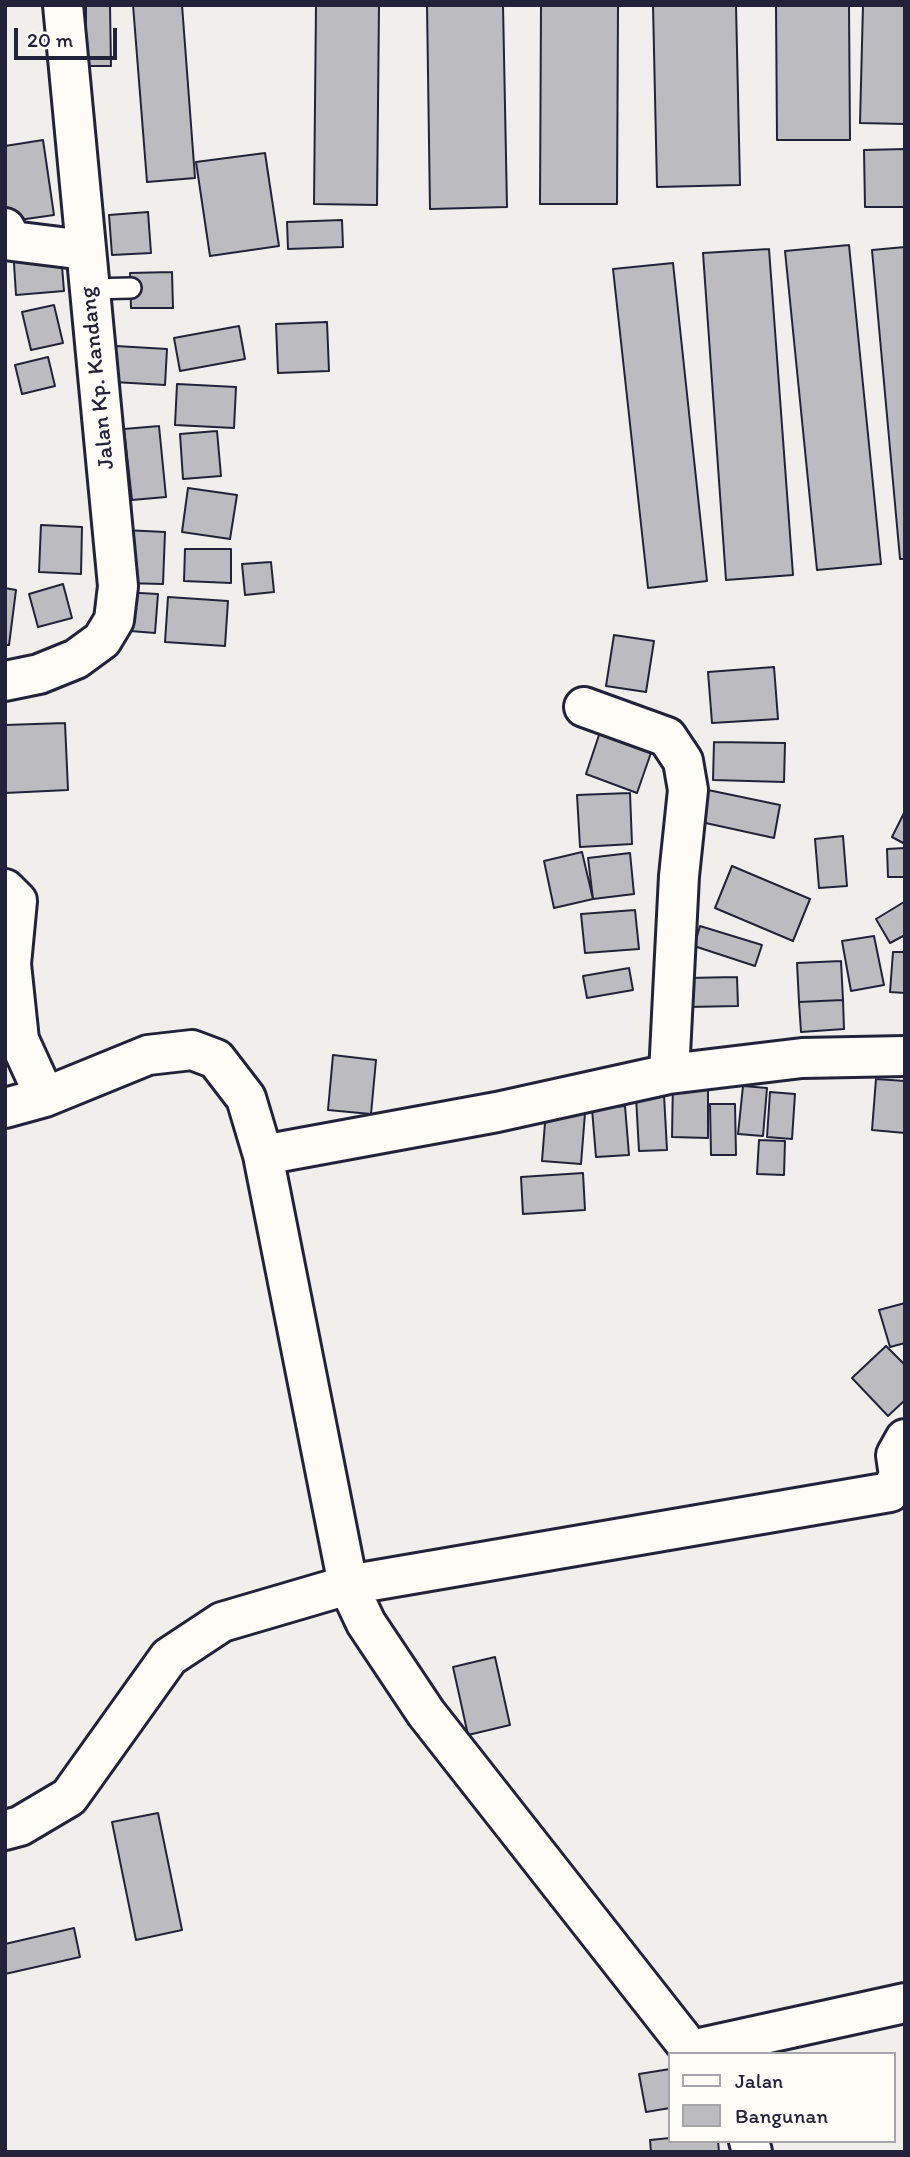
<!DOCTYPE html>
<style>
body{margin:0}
#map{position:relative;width:910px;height:2157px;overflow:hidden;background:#f0efec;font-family:Itim,sans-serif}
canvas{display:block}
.frame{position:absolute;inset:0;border:7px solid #22223b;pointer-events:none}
.legend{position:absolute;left:668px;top:2052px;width:228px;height:91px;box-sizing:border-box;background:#fdfcf7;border:2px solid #a5a5ac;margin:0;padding:9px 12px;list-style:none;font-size:21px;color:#22223b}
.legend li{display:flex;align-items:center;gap:14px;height:35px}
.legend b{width:35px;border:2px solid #a5a5ac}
.scale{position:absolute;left:14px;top:28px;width:103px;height:32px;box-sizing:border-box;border:4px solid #22223b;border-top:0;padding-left:9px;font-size:21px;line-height:24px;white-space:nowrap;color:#22223b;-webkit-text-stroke:5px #fdfcf7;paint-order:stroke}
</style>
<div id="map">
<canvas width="910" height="2157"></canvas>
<div class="frame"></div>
<ul class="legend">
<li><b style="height:9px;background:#fdfcf7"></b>Jalan</li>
<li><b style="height:19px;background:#bcbcc0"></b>Bangunan</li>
</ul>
<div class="scale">20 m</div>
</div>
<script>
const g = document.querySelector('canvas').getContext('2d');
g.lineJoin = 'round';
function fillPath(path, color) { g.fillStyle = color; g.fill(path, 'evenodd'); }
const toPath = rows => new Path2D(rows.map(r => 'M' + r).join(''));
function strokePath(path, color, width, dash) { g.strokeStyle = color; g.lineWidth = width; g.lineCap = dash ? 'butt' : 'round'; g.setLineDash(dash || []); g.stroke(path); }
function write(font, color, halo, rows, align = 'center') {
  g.font = font + ' Itim,sans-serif'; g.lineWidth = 7; g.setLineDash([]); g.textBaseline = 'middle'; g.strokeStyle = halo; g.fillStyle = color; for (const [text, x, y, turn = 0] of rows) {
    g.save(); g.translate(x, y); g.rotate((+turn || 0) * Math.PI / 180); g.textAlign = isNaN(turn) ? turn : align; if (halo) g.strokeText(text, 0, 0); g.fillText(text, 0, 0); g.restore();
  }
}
const building = toPath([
 [86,5,110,5,111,66,86,66,86,5],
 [133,5,182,5,195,178,147,182,133,5],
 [316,5,379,5,377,205,314,204,316,5],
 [427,5,503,5,507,207,430,209,427,5],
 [541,5,618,5,617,204,540,204,541,5],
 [653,5,736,5,740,185,657,187,653,5],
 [776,5,849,5,850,140,777,140,776,5],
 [863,5,905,5,905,124,860,123,863,5],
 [43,140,54,215,5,222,5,146,43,140],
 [905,149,905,207,865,207,864,150,905,149],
 [265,153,279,246,210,256,196,162,265,153],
 [148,212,151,253,112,255,109,215,148,212],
 [342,220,343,247,288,249,287,222,342,220],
 [59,229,64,291,16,295,12,232,59,229],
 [849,245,881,564,817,570,785,251,849,245],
 [905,247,905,559,900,559,872,250,905,247],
 [769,249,793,575,726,580,703,253,769,249],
 [673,263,707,581,648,588,613,269,673,263],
 [172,272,173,308,131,308,130,273,172,272],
 [54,305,63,343,31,350,22,312,54,305],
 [327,322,329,371,278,373,276,324,327,322],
 [239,326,245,359,180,371,174,338,239,326],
 [116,346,167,349,165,385,114,382,116,346],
 [48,357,55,386,22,394,15,365,48,357],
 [177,384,236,387,234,428,175,425,177,384],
 [159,426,166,497,132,500,124,429,159,426],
 [217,431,221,476,183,479,180,434,217,431],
 [188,488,237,495,230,539,182,532,188,488],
 [41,525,82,527,81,574,39,572,41,525],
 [124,530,165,532,163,584,123,583,124,530],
 [185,549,231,549,231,583,184,581,185,549],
 [271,562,274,592,245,595,242,564,271,562],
 [63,584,72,618,38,627,29,594,63,584],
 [5,588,16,590,9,645,5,645,5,588],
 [121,592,158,594,155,633,118,630,121,592],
 [168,597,228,601,225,646,165,642,168,597],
 [614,635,654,641,646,692,606,686,614,635],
 [774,667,778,719,712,723,708,672,774,667],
 [65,723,68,790,5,793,5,725,65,723],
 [601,729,653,747,637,793,586,774,601,729],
 [714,742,785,743,784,782,713,780,714,742],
 [708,790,780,805,774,838,701,822,708,790],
 [630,793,632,844,580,847,577,795,630,793],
 [905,811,905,844,892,837,905,811],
 [843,836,847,886,819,888,815,839,843,836],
 [905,848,905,877,888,877,887,849,905,848],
 [582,852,593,899,554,908,544,861,582,852],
 [630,853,634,894,593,899,588,858,630,853],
 [732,866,810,899,793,941,715,908,732,866],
 [904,902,905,935,890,943,876,919,904,902],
 [635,910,639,949,585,953,581,914,635,910],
 [700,926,762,945,755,966,694,946,700,926],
 [874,936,884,985,851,991,842,941,874,936],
 [893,952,905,952,905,993,890,992,893,952],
 [841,961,843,1000,799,1002,797,963,841,961],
 [629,968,633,990,587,998,583,976,629,968],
 [737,977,738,1006,687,1007,686,978,737,977],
 [843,1000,844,1029,801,1032,799,1002,843,1000],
 [333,1055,376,1060,371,1114,328,1110,333,1055],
 [673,1079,708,1080,708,1138,672,1137,673,1079],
 [876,1079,905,1081,905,1133,872,1130,876,1079],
 [743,1086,767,1088,763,1136,738,1134,743,1086],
 [770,1092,795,1094,792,1139,767,1137,770,1092],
 [664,1095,667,1150,639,1151,636,1097,664,1095],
 [710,1104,735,1104,736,1155,711,1155,710,1104],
 [625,1106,629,1155,596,1157,592,1109,625,1106],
 [546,1110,585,1113,581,1164,542,1161,546,1110],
 [759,1140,785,1141,784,1175,757,1174,759,1140],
 [583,1173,585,1210,523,1214,521,1177,583,1173],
 [905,1303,905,1343,890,1347,879,1310,905,1303],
 [886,1346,905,1365,905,1400,888,1416,852,1378,886,1346],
 [495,1657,510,1725,468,1735,453,1667,495,1657],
 [158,1813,182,1930,136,1940,112,1822,158,1813],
 [74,1928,80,1957,5,1974,5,1944,74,1928],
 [670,2069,670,2108,646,2112,639,2074,670,2069],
 [670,2138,670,2141,718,2141,719,2152,651,2152,650,2140,670,2138]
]);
fillPath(building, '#bcbcc0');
strokePath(building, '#22223b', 2);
const lane = toPath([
 [89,289,131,288]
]);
const street = toPath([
 [5,228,12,241,85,250],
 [5,681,39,674,76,659,102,640,114,620,118,586,63,5],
 [584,707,667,737,683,761,688,790,679,876,669,1074],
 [5,889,17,901,11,964,19,1040,45,1097],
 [5,1108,45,1097,148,1055,192,1050,216,1059,246,1098,263,1155,348,1585,366,1623,426,1713,694,2054],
 [263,1155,497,1112,669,1074,802,1058,905,1056],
 [5,1830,20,1826,69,1797,169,1657,222,1622,348,1585,890,1492,899,1476,896,1455,905,1439],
 [691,2050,905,2003],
 [749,2141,752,2152]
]);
strokePath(lane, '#22223b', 24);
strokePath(street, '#22223b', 44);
strokePath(lane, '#fdfcf7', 19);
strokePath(street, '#fdfcf7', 38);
write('23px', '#22223b', '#fdfcf7', [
 ["Jalan Kp. Kandang",98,378,-96]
]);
</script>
